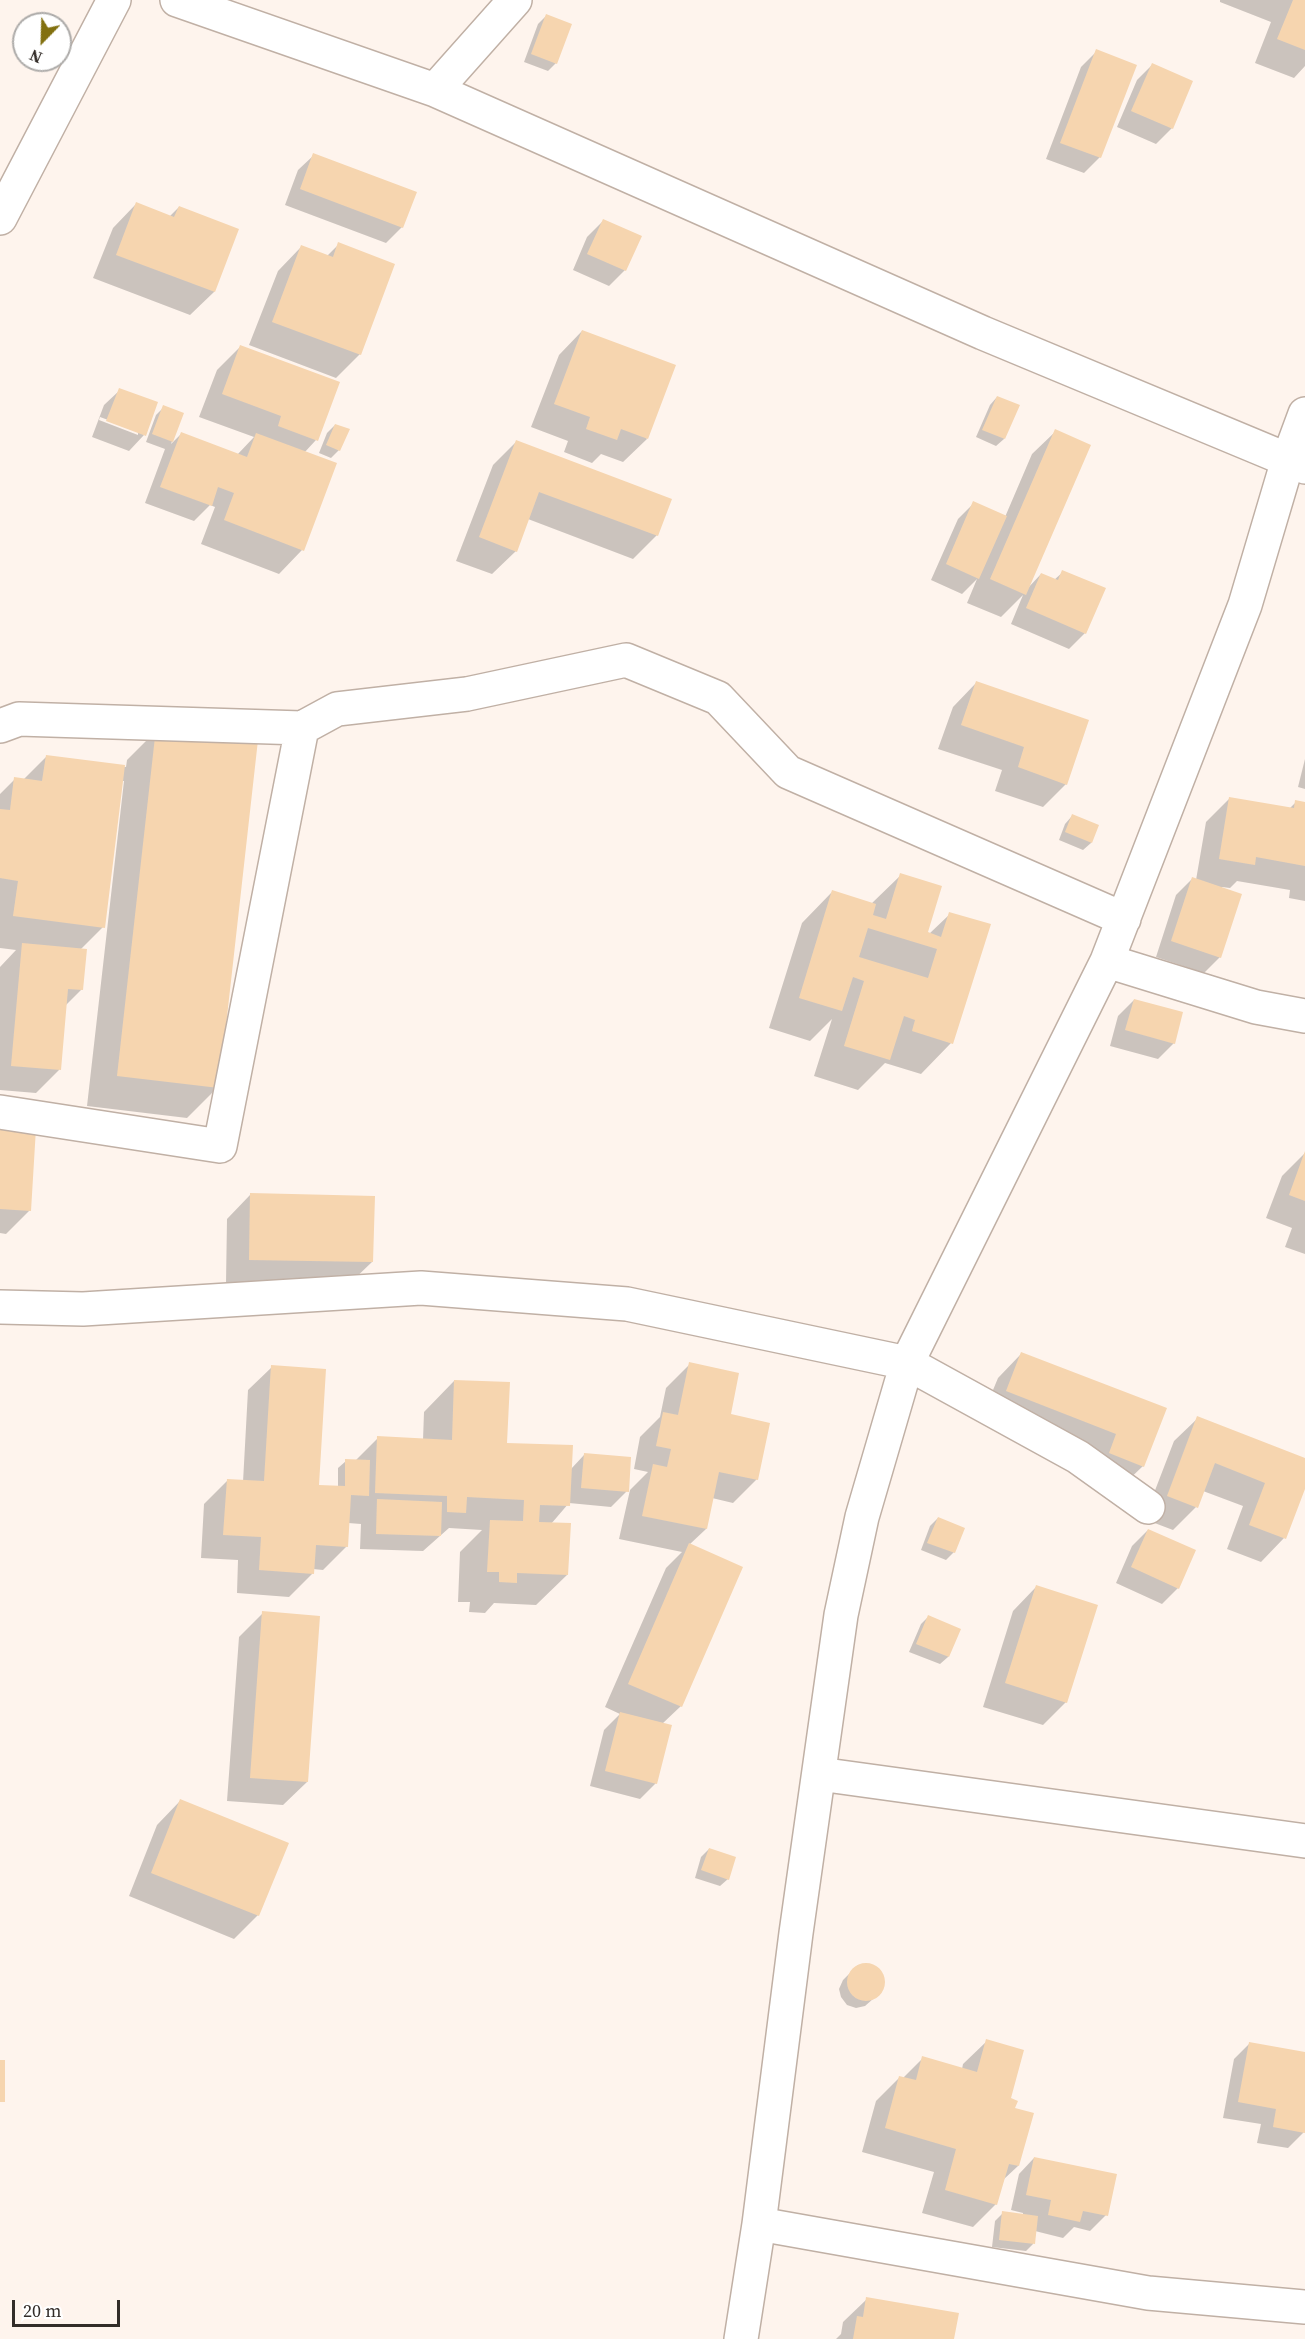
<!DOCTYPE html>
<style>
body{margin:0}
#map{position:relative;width:1305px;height:2339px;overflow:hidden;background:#fef4ed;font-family:"Source Serif 4",serif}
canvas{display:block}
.north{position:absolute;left:12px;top:12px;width:60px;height:60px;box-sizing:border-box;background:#fff;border:2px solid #adaba9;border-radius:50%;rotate:203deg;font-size:16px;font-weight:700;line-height:24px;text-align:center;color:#322c28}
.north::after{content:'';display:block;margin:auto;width:21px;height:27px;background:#82700f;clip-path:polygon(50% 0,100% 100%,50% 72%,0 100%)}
.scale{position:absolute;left:12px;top:2300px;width:108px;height:27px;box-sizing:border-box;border:3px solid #322c28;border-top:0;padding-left:8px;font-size:18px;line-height:21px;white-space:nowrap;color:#322c28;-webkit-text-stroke:4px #fff;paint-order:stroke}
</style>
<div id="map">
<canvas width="1305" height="2339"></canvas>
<div class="north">N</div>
<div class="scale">20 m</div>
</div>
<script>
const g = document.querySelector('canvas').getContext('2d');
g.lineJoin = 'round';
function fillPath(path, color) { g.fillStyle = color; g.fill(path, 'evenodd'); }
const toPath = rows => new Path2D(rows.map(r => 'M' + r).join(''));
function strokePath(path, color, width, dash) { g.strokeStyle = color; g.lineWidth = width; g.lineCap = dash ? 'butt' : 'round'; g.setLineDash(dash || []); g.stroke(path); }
fillPath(toPath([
 [1220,0,1305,0,1305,66,1294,78,1255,63,1271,22,1220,2],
 [546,16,556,63,548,71,524,62,538,24],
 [1097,51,1100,157,1084,173,1046,159,1081,67],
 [1153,64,1172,128,1156,144,1117,127,1137,80],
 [314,155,402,227,386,243,285,205,298,170],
 [136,204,169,217,179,207,237,230,214,292,190,315,93,278,113,228],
 [603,221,625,270,609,286,573,270,587,237],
 [339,244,360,354,336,378,249,345,278,271,301,247,326,257],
 [582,331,647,439,623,462,601,454,592,463,564,452,568,441,531,427,559,355],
 [241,346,316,440,304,453,302,550,279,574,201,544,215,507,210,505,194,521,145,503,165,449,146,442,156,415,164,407,182,414,171,444,181,434,237,455,254,437,199,417,217,370],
 [120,390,144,435,129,451,92,437,104,405],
 [100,417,138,431,138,435,99,420],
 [997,397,1004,439,996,446,976,437,990,405],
 [335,425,339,450,331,458,319,453,327,433],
 [1056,431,1027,589,1041,574,1054,580,1063,572,1085,633,1069,649,1011,624,1023,595,1001,617,967,603,977,579,962,594,931,580,958,519,974,503,1005,517,1032,454],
 [516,442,657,535,633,559,528,519,516,551,492,574,456,561,493,465],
 [976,683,1066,784,1043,807,995,791,1002,770,938,749,953,707],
 [157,730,218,1087,187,1118,87,1106,124,781,121,781,103,927,80,950,82,989,65,1006,59,1070,36,1093,0,1090,0,967,16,950,0,948,0,794,15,779,23,780,46,757,126,767,127,760],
 [1305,759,1305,789,1298,787],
 [1230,798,1289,809,1296,802,1305,803,1305,901,1289,898,1290,890,1237,881,1230,888,1222,887,1220,957,1204,973,1156,957,1176,895,1192,879,1196,880,1206,822],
 [1072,816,1097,826,1091,843,1083,850,1059,840,1065,824],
 [901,875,926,933,929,934,950,914,951,1043,921,1074,885,1063,858,1090,814,1076,832,1019,810,1041,769,1028,802,923,832,892,871,904],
 [1134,1000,1174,1043,1158,1059,1110,1046,1118,1016],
 [0,1127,30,1210,6,1234,0,1233],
 [1305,1153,1305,1254,1285,1247,1292,1228,1266,1218,1282,1176],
 [250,1195,372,1262,348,1285,226,1283,227,1219],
 [1021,1354,1165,1409,1143,1466,1119,1489,983,1414,998,1378],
 [690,1364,729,1416,757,1479,733,1503,712,1498,706,1529,689,1545,681,1706,662,1724,656,1783,640,1799,590,1786,604,1730,620,1714,605,1707,666,1568,682,1552,619,1539,630,1490,648,1472,634,1469,640,1437,660,1417,666,1388],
 [272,1367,317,1486,338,1487,338,1468,346,1461,355,1461,378,1438,423,1440,424,1412,454,1381,506,1444,571,1469,584,1455,627,1491,611,1507,569,1503,551,1524,567,1575,536,1605,494,1603,485,1613,469,1612,470,1602,458,1602,460,1552,482,1530,449,1528,423,1551,360,1549,361,1524,348,1523,347,1546,323,1570,313,1569,313,1573,289,1597,237,1593,238,1560,201,1558,204,1504,227,1481,243,1482,248,1390],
 [1198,1418,1305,1460,1305,1485,1284,1538,1261,1562,1227,1549,1243,1506,1203,1491,1196,1507,1173,1530,1144,1519,1174,1441],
 [938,1518,954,1552,946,1560,921,1550,930,1526],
 [1148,1530,1178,1588,1162,1604,1116,1583,1132,1546],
 [1036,1587,1066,1702,1043,1725,983,1707,1013,1611],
 [263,1613,307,1782,283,1805,227,1801,239,1637],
 [928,1617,959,1630,948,1657,940,1664,909,1652,921,1624],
 [180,1801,258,1915,234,1939,129,1896,157,1825],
 [709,1849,728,1879,720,1886,695,1878,701,1857],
 [868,1964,876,1967,882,1974,884,1983,881,1992,865,2006,856,2008,847,2005,841,1997,839,1989,843,1980,858,1965],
 [987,2041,1014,2109,1018,2166,1003,2180,996,2204,973,2227,922,2213,934,2172,862,2152,876,2101,900,2077,903,2078,923,2058,962,2069,963,2064],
 [1249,2044,1305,2054,1304,2132,1288,2148,1257,2143,1261,2124,1223,2118,1234,2059],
 [1034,2158,1106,2215,1090,2231,1074,2227,1063,2238,1035,2231,1033,2244,1026,2251,992,2247,995,2221,1003,2213,1023,2215,1023,2213,1011,2210,1019,2174],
 [867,2299,953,2339,836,2339,841,2334,843,2322]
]), '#0003');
fillPath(toPath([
 [1293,0,1305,0,1305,50,1277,39],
 [546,14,572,24,557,64,531,54],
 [1096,49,1137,65,1101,158,1060,143],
 [1152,63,1193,81,1173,129,1131,111],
 [313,153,417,192,403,228,300,189],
 [136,202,174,217,179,206,239,229,215,292,116,255],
 [603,219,642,236,626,271,587,254],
 [338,242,395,264,361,355,272,322,301,245,333,257],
 [582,330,676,365,648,439,621,429,617,440,586,429,590,417,554,404],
 [240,345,340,382,318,441,278,426,281,416,222,394],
 [119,388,158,402,146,436,106,421],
 [997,396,1020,405,1005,439,982,430],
 [163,405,184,413,173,442,152,434],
 [335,424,350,429,340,451,326,445],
 [1055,429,1091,445,1026,595,990,579],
 [181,432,247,457,256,433,337,463,304,551,224,520,234,493,218,487,212,506,160,487],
 [516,440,672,499,658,536,539,492,517,552,479,537],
 [973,501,1007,516,979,579,946,564],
 [1062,570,1106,588,1086,634,1026,608,1041,573,1058,580],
 [976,681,1089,720,1067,785,1018,767,1024,747,961,725],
 [156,728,258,740,219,1088,117,1076],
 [46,755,125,765,105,928,13,916,18,881,0,878,0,809,10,810,14,777,42,781],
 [1229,797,1294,808,1295,800,1305,802,1305,866,1256,857,1255,865,1219,859],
 [1072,814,1099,825,1092,843,1065,832],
 [900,873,942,886,928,932,941,937,949,912,991,924,953,1044,912,1031,915,1020,904,1016,890,1060,844,1046,864,981,853,977,842,1011,799,998,832,890,876,904,873,915,886,919],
 [868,928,937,949,928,978,859,957],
 [1192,877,1242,894,1221,958,1171,941],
 [22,943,87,949,83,990,68,989,61,1070,11,1066],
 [1134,999,1183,1012,1175,1044,1125,1030],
 [0,1126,36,1128,31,1211,0,1209],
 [1305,1151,1305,1201,1289,1195],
 [250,1193,375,1196,373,1262,249,1260],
 [1021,1352,1167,1408,1144,1467,1109,1453,1116,1434,1006,1391],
 [689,1362,739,1373,731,1414,770,1423,758,1480,719,1472,707,1529,642,1516,653,1464,667,1467,671,1449,656,1446,663,1412,678,1415],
 [271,1365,326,1369,319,1485,345,1486,345,1459,370,1460,369,1496,351,1495,348,1547,316,1545,314,1574,259,1570,261,1537,223,1535,227,1479,264,1481],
 [454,1380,510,1382,507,1443,573,1445,570,1506,540,1505,539,1522,571,1523,568,1575,517,1573,517,1583,499,1582,499,1572,487,1572,490,1520,523,1521,524,1500,467,1497,466,1513,447,1512,447,1496,375,1493,377,1436,452,1440],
 [1197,1416,1305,1458,1305,1489,1286,1539,1249,1525,1265,1483,1215,1463,1198,1508,1167,1496],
 [584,1453,631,1457,629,1492,581,1488],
 [377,1499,442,1502,441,1536,376,1534],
 [938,1517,965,1528,955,1553,927,1543],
 [1148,1529,1196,1550,1179,1589,1131,1567],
 [689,1543,743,1567,682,1707,628,1684],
 [1036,1585,1098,1605,1067,1703,1005,1683],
 [262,1611,320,1616,308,1782,250,1778],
 [928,1615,961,1629,949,1657,916,1644],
 [620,1712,672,1725,657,1784,605,1771],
 [180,1799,289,1843,259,1916,151,1873],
 [709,1848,736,1857,729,1880,701,1870],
 '847 1982a19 19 0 1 1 38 0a19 19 0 1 1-38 0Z',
 [986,2039,1024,2050,1011,2098,1018,2101,1015,2108,1034,2113,1019,2166,1009,2164,997,2205,945,2190,956,2149,885,2128,899,2076,916,2080,922,2056,977,2072],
 [1249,2042,1305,2052,1305,2133,1273,2127,1276,2109,1238,2102],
 [0,2060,5,2060,5,2102,0,2102],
 [1034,2157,1117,2174,1108,2216,1083,2211,1080,2222,1048,2215,1051,2200,1026,2195],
 [1002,2211,1038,2216,1035,2244,999,2240],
 [866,2297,959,2313,954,2339,853,2339,857,2316,863,2317]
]), '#f6d5af');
const minor = toPath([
 [177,0,435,90,983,333,1305,467],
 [435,90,515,0],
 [0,218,114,0],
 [0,726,19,719,302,728,337,709,467,694,626,660,718,698,788,772,1124,919],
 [1107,961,1256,1007,1305,1016],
 [0,1112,220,1146,302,728],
 [0,1307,83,1309,421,1288,627,1304,907,1363,1078,1457,1148,1507],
 [819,1774,1305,1841],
 [759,2224,1148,2293,1305,2307],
 [741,2339,759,2224,796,1933,841,1615,862,1517,907,1363,1107,961,1245,605,1288,460,1305,414]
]);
strokePath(minor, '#c0b0a5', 36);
strokePath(minor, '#fff', 33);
</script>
